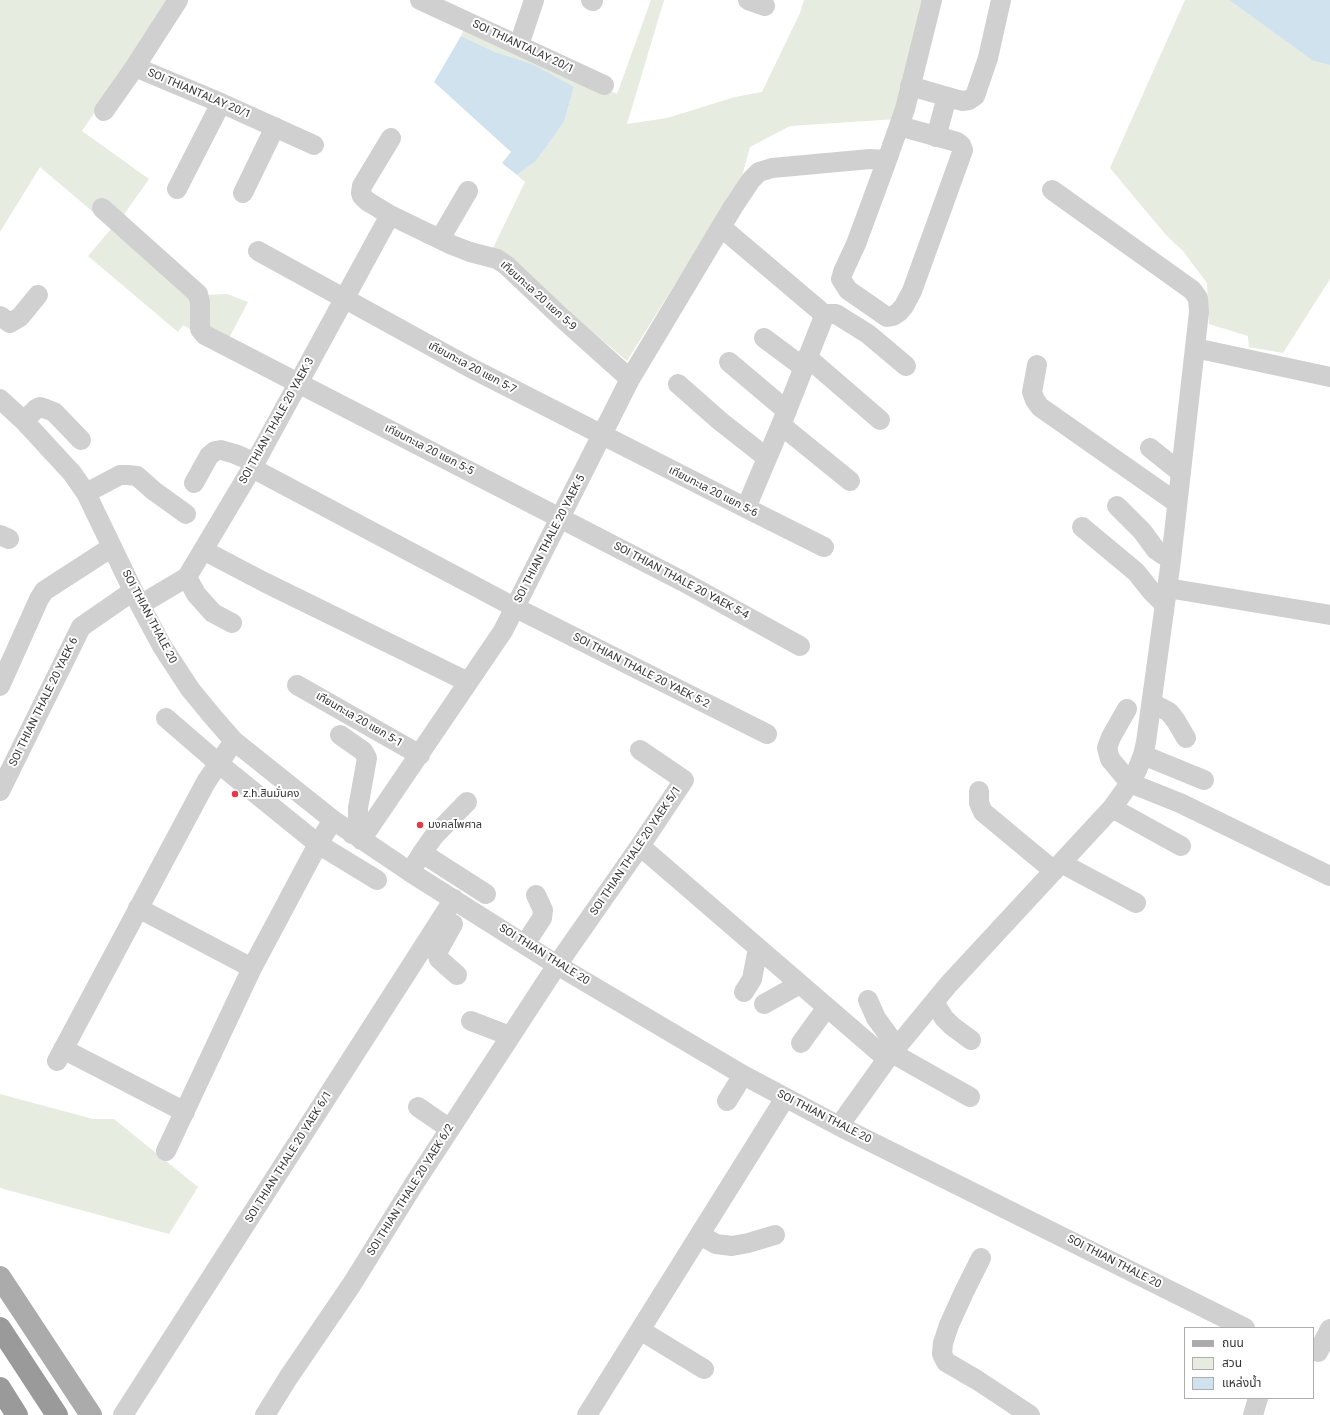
<!DOCTYPE html>
<meta charset="utf-8">
<style>
body{margin:0}
#map{position:relative;width:1330px;height:1415px;overflow:hidden;background:#fff;font-family:Roboto,"Noto Sans Thai",sans-serif}
canvas{display:block}
.legend{position:absolute;left:1184px;top:1327px;width:130px;height:72px;box-sizing:border-box;background:#fff;border:1px solid #adadad;margin:0;padding:5px 7px;list-style:none;font-size:12px;color:#333}
.legend li{display:flex;align-items:center;gap:8px;height:20px}
.legend b{width:20px;border:1px solid #adadad}
</style>
<div id="map">
<canvas width="1330" height="1415"></canvas>
<ul class="legend">
<li><b style="height:5px;background:#ababab"></b>ถนน</li>
<li><b style="height:11px;background:#e6ecdf"></b>สวน</li>
<li><b style="height:11px;background:#cfe2ee"></b>แหล่งน้ำ</li>
</ul>
</div>
<script>
const g = document.querySelector('canvas').getContext('2d');
g.lineJoin = 'round';
function fillPath(path, color) { g.fillStyle = color; g.fill(path, 'evenodd'); }
const toPath = rows => new Path2D(rows.map(r => 'M' + r).join(''));
function strokePath(path, color, width, dash) { g.strokeStyle = color; g.lineWidth = width; g.lineCap = dash ? 'butt' : 'round'; g.setLineDash(dash || []); g.stroke(path); }
function write(font, color, halo, rows, align = 'center') {
  g.font = font + ' Roboto,"Noto Sans Thai",sans-serif'; g.lineWidth = 4; g.setLineDash([]); g.textBaseline = 'middle'; g.strokeStyle = halo; g.fillStyle = color; for (const [text, x, y, turn = 0] of rows) {
    g.save(); g.translate(x, y); g.rotate((+turn || 0) * Math.PI / 180); g.textAlign = isNaN(turn) ? turn : align; if (halo) g.strokeText(text, 0, 0); g.fillText(text, 0, 0); g.restore();
  }
}
fillPath(toPath([
 [0,0,169,0,82,131,149,179,115,227,206,295,227,294,248,302,229,338,203,322,197,333,183,325,178,332,88,256,112,228,40,167,0,232],
 [651,0,664,0,627,124,667,118,735,97,762,92,800,13,804,0,926,0,897,119,790,126,750,147,742,176,627,361,493,248,525,182,517,175,536,161,564,122,574,87,495,52,461,36,465,27,617,94],
 [1185,0,1229,0,1313,61,1330,65,1330,279,1283,353,1249,347,1248,336,1209,324,1207,283,1183,251,1166,235,1110,168],
 [0,1094,93,1119,114,1119,198,1187,169,1234,0,1188]
]), '#e6ecdf');
fillPath(toPath([
 [1229,0,1330,0,1330,65,1313,61],
 [461,36,495,52,534,65,574,87,564,122,536,161,517,175,502,163,511,152,434,82]
]), '#cfe2ee');
strokePath(toPath([
 [178,0,135,67,221,103,314,145],
 [420,0,604,85],
 [591,0,593,1],
 [748,0,765,6],
 [519,45,534,0],
 [910,86,962,101,969,100,975,96,988,58,1001,0],
 [104,111,135,67],
 [936,137,947,97],
 [391,138,362,186,361,193,362,196,367,201,390,215,452,245,470,252,497,259,506,265,562,318,630,379],
 [887,160,856,244,843,272,841,279,848,290,887,317,893,316,899,312,904,306,912,291,963,150,961,145,957,142,899,126],
 [177,189,221,103],
 [243,193,275,127],
 [102,208,198,294,200,303,200,329,205,335,684,582,800,646],
 [721,227,819,310,822,314,823,319,781,425,746,508],
 [440,239,468,191],
 [258,251,469,367,746,508,824,547],
 [822,314,836,314,868,334,906,366],
 [0,316,10,323,20,317,38,295],
 [764,338,803,367],
 [1195,348,1330,377],
 [807,357,880,420],
 [729,362,787,411],
 [1037,365,1032,392,1035,400,1040,407,1177,503],
 [678,384,720,421,767,458],
 [0,399,24,421,72,473,86,493,140,605,162,646,190,689,213,717,234,741,333,820,410,872,557,965,743,1075,839,1126,1245,1328],
 [24,421,36,409,40,407,46,409,54,412,81,440],
 [781,425,850,481],
 [1150,448,1180,472],
 [252,468,516,608,767,734],
 [194,483,209,456,215,451,221,450,235,454,254,462],
 [86,493,120,475,128,475,137,476,154,491,186,514],
 [1117,506,1142,531,1156,550,1171,560],
 [1082,527,1136,572,1152,592,1165,605],
 [0,535,9,539],
 [203,550,264,582,468,682],
 [187,577,196,594,213,613,232,623],
 [1167,588,1330,615],
 [140,605,187,577,252,468,390,215],
 [297,685,420,755],
 [0,686,39,599,44,591,112,547],
 [1152,703,1169,712,1176,721,1186,738],
 [1127,709,1111,737,1107,748,1110,759,1130,783,1180,803,1330,876],
 [166,718,218,763,318,844,377,880],
 [340,735,363,751,367,758,358,808,358,819,352,834],
 [1143,755,1204,780],
 [0,791,81,627,133,591],
 [979,791,979,803,983,812,1054,871],
 [1112,808,1181,846],
 [361,840,503,631,630,379,733,207,751,180,759,172,772,168,870,159,887,160,905,109,932,0],
 [640,846,887,1059],
 [422,853,486,894],
 [1061,863,1136,903],
 [410,872,422,853,434,836,467,802],
 [138,908,252,968],
 [453,924,437,953,439,959,457,975],
 [525,944,542,918,543,910,536,895],
 [744,992,752,979,758,948],
 [868,1000,876,1018,897,1047],
 [934,1002,944,1018,952,1026,971,1040],
 [764,1004,800,984],
 [471,1021,510,1036],
 [801,1043,827,1007],
 [63,1049,185,1112],
 [892,1053,970,1097],
 [57,1061,206,782,234,741],
 [727,1101,743,1075],
 [418,1107,450,1129],
 [839,1126,887,1059,948,985,1112,808,1130,783,1137,770,1143,755,1146,742,1171,560,1199,312,1198,298,1192,290,1052,190],
 [166,1151,252,968,318,844,333,820],
 [700,1235,716,1244,732,1246,748,1243,775,1235],
 [981,1258,964,1292,949,1325,943,1343,942,1354,946,1362,977,1380,1030,1415],
 [640,1330,704,1369],
 [1318,1352,1330,1329],
 [123,1415,454,899],
 [265,1415,288,1378,352,1284,414,1184,557,965,640,846,684,780,640,750],
 [587,1415,785,1098],
 [1253,1415,1258,1398]
]), '#d0d0d0', 20);
strokePath(toPath([
 [0,1277,91,1415]
]), '#ababab', 22);
strokePath(toPath([
 [0,1328,57,1415],
 [0,1388,17,1415]
]), '#9a9a9a', 22);
for (const [x, y, r, color] of [
 [235,794,4,"#e63946"],
 [420,825,4,"#e63946"]
]) { const dot = new Path2D(); dot.arc(x, y, r, 0, 2 * Math.PI); g.fillStyle = color; g.fill(dot); strokePath(dot, '#fff', 1.5); }
write('11px', '#333', '#fff', [
 ["SOI THIANTALAY 20/1",523,47,25],
 ["SOI THIANTALAY 20/1",199,94,23],
 ["เทียนทะเล 20 แยก 5-9",538,296,42],
 ["เทียนทะเล 20 แยก 5-7",472,368,28],
 ["SOI THIAN THALE 20 YAEK 3",277,421,-61],
 ["เทียนทะเล 20 แยก 5-5",429,450,27],
 ["เทียนทะเล 20 แยก 5-6",713,492,27],
 ["SOI THIAN THALE 20 YAEK 5",550,539,-63],
 ["SOI THIAN THALE 20 YAEK 5-4",681,581,28],
 ["SOI THIAN THALE 20",149,617,62],
 ["SOI THIAN THALE 20 YAEK 5-2",641,671,27],
 ["SOI THIAN THALE 20 YAEK 6",44,702,-64],
 ["เทียนทะเล 20 แยก 5-1",359,720,30],
 ["SOI THIAN THALE 20 YAEK 5/1",636,851,-56],
 ["SOI THIAN THALE 20",544,955,32],
 ["SOI THIAN THALE 20",824,1117,27],
 ["SOI THIAN THALE 20 YAEK 6/1",289,1157,-58],
 ["SOI THIAN THALE 20 YAEK 6/2",411,1190,-58],
 ["SOI THIAN THALE 20",1114,1262,27]
]);
write('11px', '#333', '#fff', [
 ["z.h.สินมั่นคง",243,794],
 ["มงคลไพศาล",428,825]
], 'left');
</script>
